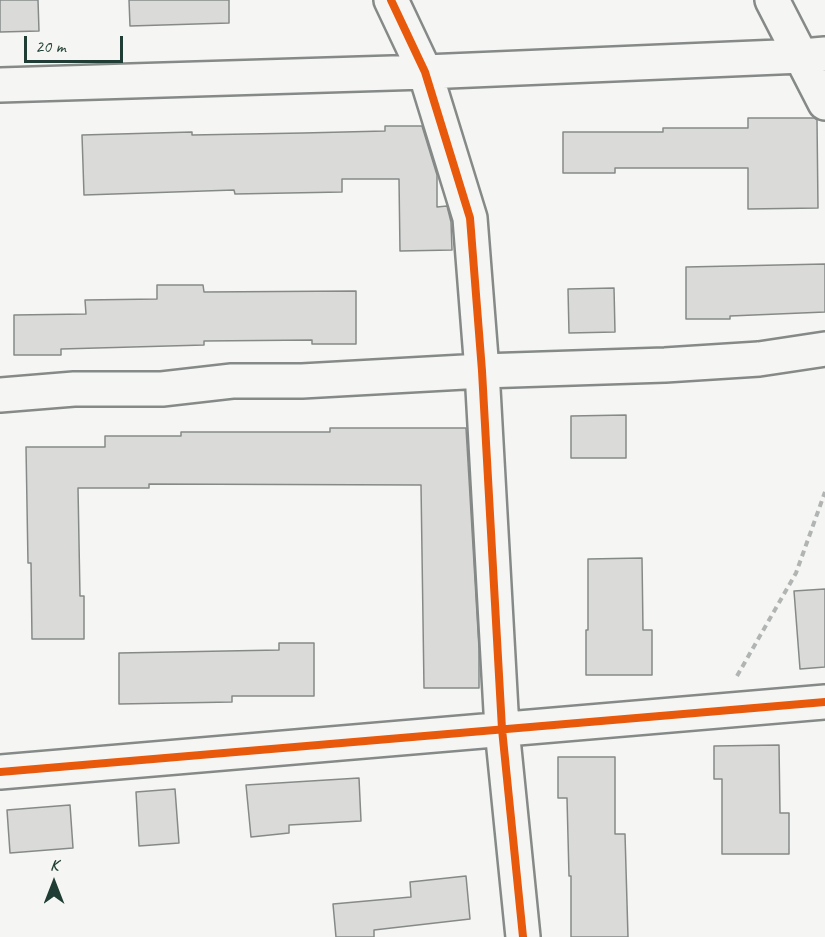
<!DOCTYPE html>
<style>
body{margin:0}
#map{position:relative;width:825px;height:937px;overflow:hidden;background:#f5f5f3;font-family:Caveat,sans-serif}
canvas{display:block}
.north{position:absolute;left:24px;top:853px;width:60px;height:60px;-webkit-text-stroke:4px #f6f6f2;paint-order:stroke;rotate:0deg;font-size:16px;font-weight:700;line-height:24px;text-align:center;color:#1f3d34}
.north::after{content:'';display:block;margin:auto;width:21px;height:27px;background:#1f3d34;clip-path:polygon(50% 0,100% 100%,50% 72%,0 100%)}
.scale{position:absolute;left:24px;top:36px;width:99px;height:27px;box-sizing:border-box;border:3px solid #1f3d34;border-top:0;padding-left:8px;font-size:18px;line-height:21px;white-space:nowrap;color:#1f3d34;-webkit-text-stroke:4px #f6f6f2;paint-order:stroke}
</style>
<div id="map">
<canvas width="825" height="937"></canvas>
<div class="north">K</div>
<div class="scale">20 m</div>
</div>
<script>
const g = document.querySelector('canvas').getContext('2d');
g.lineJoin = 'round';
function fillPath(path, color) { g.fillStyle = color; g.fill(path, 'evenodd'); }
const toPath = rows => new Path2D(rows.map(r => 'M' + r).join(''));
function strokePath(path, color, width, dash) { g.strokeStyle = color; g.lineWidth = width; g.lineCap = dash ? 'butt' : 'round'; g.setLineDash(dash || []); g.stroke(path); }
const building = toPath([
 [0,0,38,0,39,31,0,32,0,0],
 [129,0,229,0,229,23,130,26,129,0],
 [748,118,814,118,817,120,818,208,748,209,748,168,615,168,615,173,563,173,563,132,663,132,663,128,748,128,748,118],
 [385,126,422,126,437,175,437,207,447,206,451,222,452,250,400,251,399,179,342,179,342,192,235,194,234,190,84,195,82,135,192,132,192,135,303,133,385,131,385,126],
 [825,264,825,312,730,316,730,319,686,319,686,267,825,264],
 [157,285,203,285,204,292,356,291,356,344,312,344,312,340,204,341,204,345,61,349,61,355,14,355,14,315,86,314,85,300,157,299,157,285],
 [614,288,615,332,569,333,568,289,614,288],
 [626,415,626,458,571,458,571,416,626,415],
 [330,428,466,428,479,648,479,688,424,688,421,485,149,484,149,488,78,488,80,596,84,596,84,639,32,639,31,563,28,563,26,447,105,447,105,436,181,436,181,432,330,432,330,428],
 [642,558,643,630,652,630,652,675,586,675,586,630,588,630,588,559,642,558],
 [825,589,825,667,800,669,794,591,825,589],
 [279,643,314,643,314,696,232,696,232,702,119,704,119,653,279,650,279,643],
 [779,745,780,813,789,813,789,854,722,854,722,779,714,779,714,746,779,745],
 [558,757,615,757,615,834,625,834,628,937,571,937,571,876,569,876,567,798,558,798,558,757],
 [359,778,361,821,289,825,289,833,251,837,246,785,359,778],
 [175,789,179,843,139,846,136,792,175,789],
 [70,805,73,848,10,853,7,810,70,805],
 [466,876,470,919,374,930,374,937,336,937,333,904,411,897,410,882,466,876]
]);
fillPath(building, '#dadbd9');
strokePath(building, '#858a88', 1.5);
const minor = toPath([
 [391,0,425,72,470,218,482,371,502,729,523,937],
 [772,0,825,103],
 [0,85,425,72,802,56,825,54],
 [0,395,74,389,162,389,232,381,302,381,482,371,665,365,759,359,825,349],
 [0,772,825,702]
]);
strokePath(minor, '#858a88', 38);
strokePath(toPath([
 [737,676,796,573,825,492]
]), '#b0b4b2', 4, [6, 4.5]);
strokePath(minor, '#f5f5f3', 33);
strokePath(toPath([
 [391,0,425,72,470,218,482,371,502,729,523,937],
 [0,772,825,702]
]), '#e8590c', 8);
</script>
